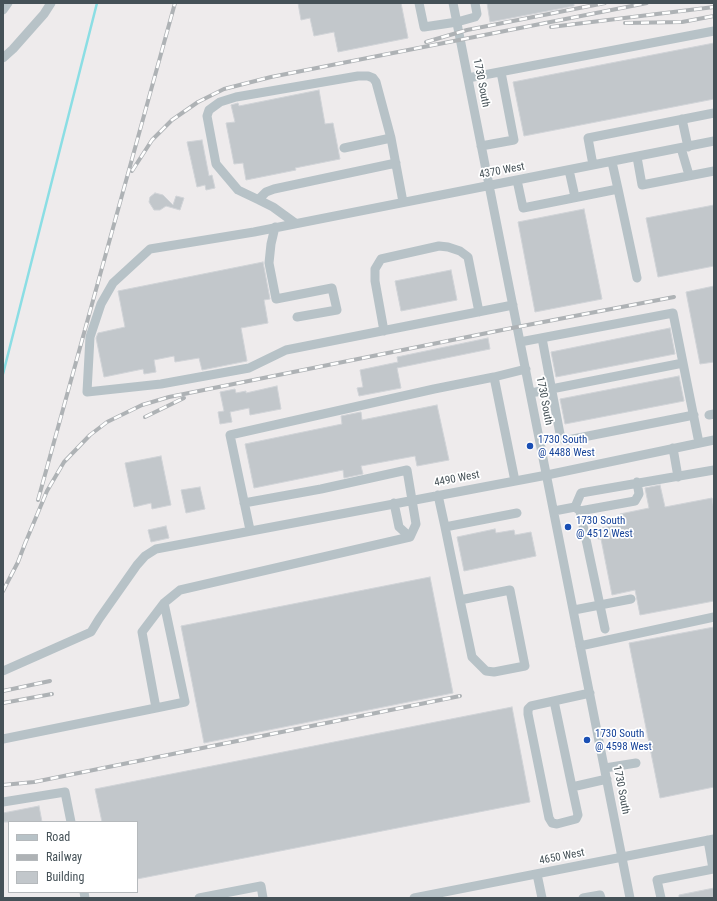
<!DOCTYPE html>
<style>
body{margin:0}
#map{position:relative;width:717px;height:901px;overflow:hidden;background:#eeebec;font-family:"Roboto Condensed",sans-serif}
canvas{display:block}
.frame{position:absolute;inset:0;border:4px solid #455157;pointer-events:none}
.legend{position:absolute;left:8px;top:821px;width:130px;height:72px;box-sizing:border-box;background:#fff;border:1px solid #b5b9bc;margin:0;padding:5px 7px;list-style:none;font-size:12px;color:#455157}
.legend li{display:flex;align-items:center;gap:8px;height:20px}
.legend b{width:20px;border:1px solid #b5b9bc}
</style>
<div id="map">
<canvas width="717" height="901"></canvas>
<div class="frame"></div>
<ul class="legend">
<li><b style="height:5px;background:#b7c2c7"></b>Road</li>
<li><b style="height:5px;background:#aeb2b5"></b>Railway</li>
<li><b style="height:11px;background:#c2c7cb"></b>Building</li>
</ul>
</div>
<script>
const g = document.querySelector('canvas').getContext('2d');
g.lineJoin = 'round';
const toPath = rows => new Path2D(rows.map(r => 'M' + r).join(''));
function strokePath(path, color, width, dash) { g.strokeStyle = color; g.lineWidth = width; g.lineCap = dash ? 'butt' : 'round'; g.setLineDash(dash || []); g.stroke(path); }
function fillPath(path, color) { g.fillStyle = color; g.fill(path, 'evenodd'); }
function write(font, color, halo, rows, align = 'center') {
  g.font = font + ' "Roboto Condensed",sans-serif'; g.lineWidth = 3.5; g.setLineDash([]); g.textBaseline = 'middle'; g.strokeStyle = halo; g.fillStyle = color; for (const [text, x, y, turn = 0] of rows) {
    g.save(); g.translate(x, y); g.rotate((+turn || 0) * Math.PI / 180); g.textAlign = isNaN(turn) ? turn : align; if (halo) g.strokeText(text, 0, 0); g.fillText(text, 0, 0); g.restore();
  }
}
strokePath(toPath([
 [3,374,97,3]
]), '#8bdee4', 2.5);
const building = toPath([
 [298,3,401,3,408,38,338,52,334,32,314,36,310,18,301,20,298,3],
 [487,3,574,3,574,6,490,22,487,3],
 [714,43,714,99,524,136,513,82,714,43],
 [319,90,325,124,333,123,340,159,295,168,296,170,246,180,243,163,234,164,226,123,235,122,231,105,238,103,239,106,319,90],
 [202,140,209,176,212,175,215,188,206,190,205,185,197,187,187,142,202,140],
 [155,193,163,195,173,205,176,196,184,198,180,210,166,206,160,210,154,210,149,202,150,197,155,193],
 [714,205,714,266,658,277,646,218,714,205],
 [584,209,602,299,535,312,518,222,584,209],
 [263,262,270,299,264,300,268,323,241,328,247,361,202,370,199,358,175,362,174,356,154,360,156,372,144,374,143,369,104,377,96,338,98,333,125,327,118,291,263,262],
 [451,270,457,300,401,311,395,281,451,270],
 [714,286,714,362,700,364,686,292,714,286],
 [670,328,675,354,556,377,551,352,670,328],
 [488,338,490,349,397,368,401,388,359,396,357,388,363,387,360,370,398,362,397,357,488,338],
 [679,376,684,401,565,424,560,399,679,376],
 [277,386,281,409,250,415,249,408,230,412,232,422,220,424,218,412,224,411,220,392,235,389,236,393,246,391,246,393,277,386],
 [437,405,449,460,417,466,415,456,361,466,363,474,344,478,343,470,254,488,245,444,342,424,341,416,361,412,362,420,437,405],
 [161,456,171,505,152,509,151,503,134,507,125,463,161,456],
 [660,485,665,507,712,498,714,510,714,601,640,615,635,590,612,595,601,539,598,539,596,529,622,524,620,514,649,508,645,488,660,485],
 [200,487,205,509,186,513,181,490,200,487],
 [166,526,169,538,151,542,148,530,166,526],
 [495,529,496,533,514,530,515,535,531,532,536,556,464,571,457,537,495,529],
 [430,577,453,693,204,743,181,626,430,577],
 [714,627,714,787,660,798,629,643,714,627],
 [512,707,530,802,137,879,137,822,102,822,95,789,512,707],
 [39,806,42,822,3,822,3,813,39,806],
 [714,888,714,898,679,898,679,895,714,888]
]);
fillPath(building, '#c2c7cb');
strokePath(building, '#d0d3d7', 1);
strokePath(toPath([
 [419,3,424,27,457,22,475,17,477,14,475,3],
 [453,3,630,898],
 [3,10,8,3],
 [3,58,13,49,44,14,51,3],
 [468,78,714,31],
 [682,119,688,147],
 [481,146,514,140,501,72],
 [344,148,391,138,403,202],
 [681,148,689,175],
 [637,157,642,185,714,171],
 [593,165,588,138,714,113],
 [569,170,575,197],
 [517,180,523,208,618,189,612,162],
 [618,189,637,278],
 [259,200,238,190,216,164,207,116,209,110,220,102,236,97,358,76,368,76,373,78,376,82,391,138],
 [295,223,273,207,259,200,261,197,266,192,274,189,396,163],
 [275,227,271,244,269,263,276,299,332,288,337,310,297,317],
 [513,305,286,350,249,368,161,384,87,392,90,337,101,304,113,283,150,249,254,232,714,141],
 [384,331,375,281,375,269,381,259,439,246,448,247,460,251,468,257,479,312],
 [542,338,560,434,563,439,568,440,694,415],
 [520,342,673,313,699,443],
 [531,393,683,363],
 [709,415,714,414],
 [673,448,678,477],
 [515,481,494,377,526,369],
 [438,495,445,527,517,513],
 [244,503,321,489,407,470,416,524,410,537,399,527,394,503],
 [575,507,581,493,714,470],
 [554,511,575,507,580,511,635,501,639,494,637,482],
 [580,511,605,629],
 [445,527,460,600,472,657,486,671,494,672,525,666,510,590,460,600],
 [250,530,230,435,434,389,494,377],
 [574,610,631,599],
 [580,646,714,617],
 [3,671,91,632,99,619,137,565,145,556,156,549,547,475,714,440],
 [590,693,531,706,528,709,528,714,549,818,552,823,557,824,576,819,578,815,572,787,607,779],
 [554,701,572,787],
 [156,708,185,702,164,603],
 [3,739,156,708,142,632,164,603,180,590,410,537],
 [605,768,636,763],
 [3,802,65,792,71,822],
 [537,874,542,898],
 [84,892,85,898],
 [199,898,261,886,263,898],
 [414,898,714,839],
 [583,898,600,895,601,898],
 [661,898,657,880,713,869,708,840]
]), '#b7c2c7', 9);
const rail = toPath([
 [625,23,682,22,714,16],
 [551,27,714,7],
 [426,42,467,30,605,3],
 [132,171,152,140,172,120,198,102,224,89,271,77,647,3],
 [145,417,184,398],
 [38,500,175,3],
 [24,546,47,491,64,462,90,435,107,422,142,405,169,397,517,327,674,297],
 [3,591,18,562,26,541],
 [3,691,50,681],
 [3,703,52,694],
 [3,785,34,782,460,696]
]);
strokePath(rail, '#aeb2b5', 4);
strokePath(rail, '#fff', 2.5, [8]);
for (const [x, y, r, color] of [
 [530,446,4,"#1a4fb4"],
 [568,527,4,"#1a4fb4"],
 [587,740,4,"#1a4fb4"]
]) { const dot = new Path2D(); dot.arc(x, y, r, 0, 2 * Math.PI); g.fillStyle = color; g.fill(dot); strokePath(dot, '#fff', 1.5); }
write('11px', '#455157', '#fff', [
 ["1730 South",481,83,79],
 ["4370 West",502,171,-11],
 ["1730 South",544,401,79],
 ["4490 West",457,479,-11],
 ["1730 South",621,790,79],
 ["4650 West",562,857,-11]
]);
write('11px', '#164399', '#fff', [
 ["1730 South",538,440],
 ["@ 4488 West",538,453],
 ["1730 South",576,521],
 ["@ 4512 West",576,534],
 ["1730 South",595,734],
 ["@ 4598 West",595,747]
], 'left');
</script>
